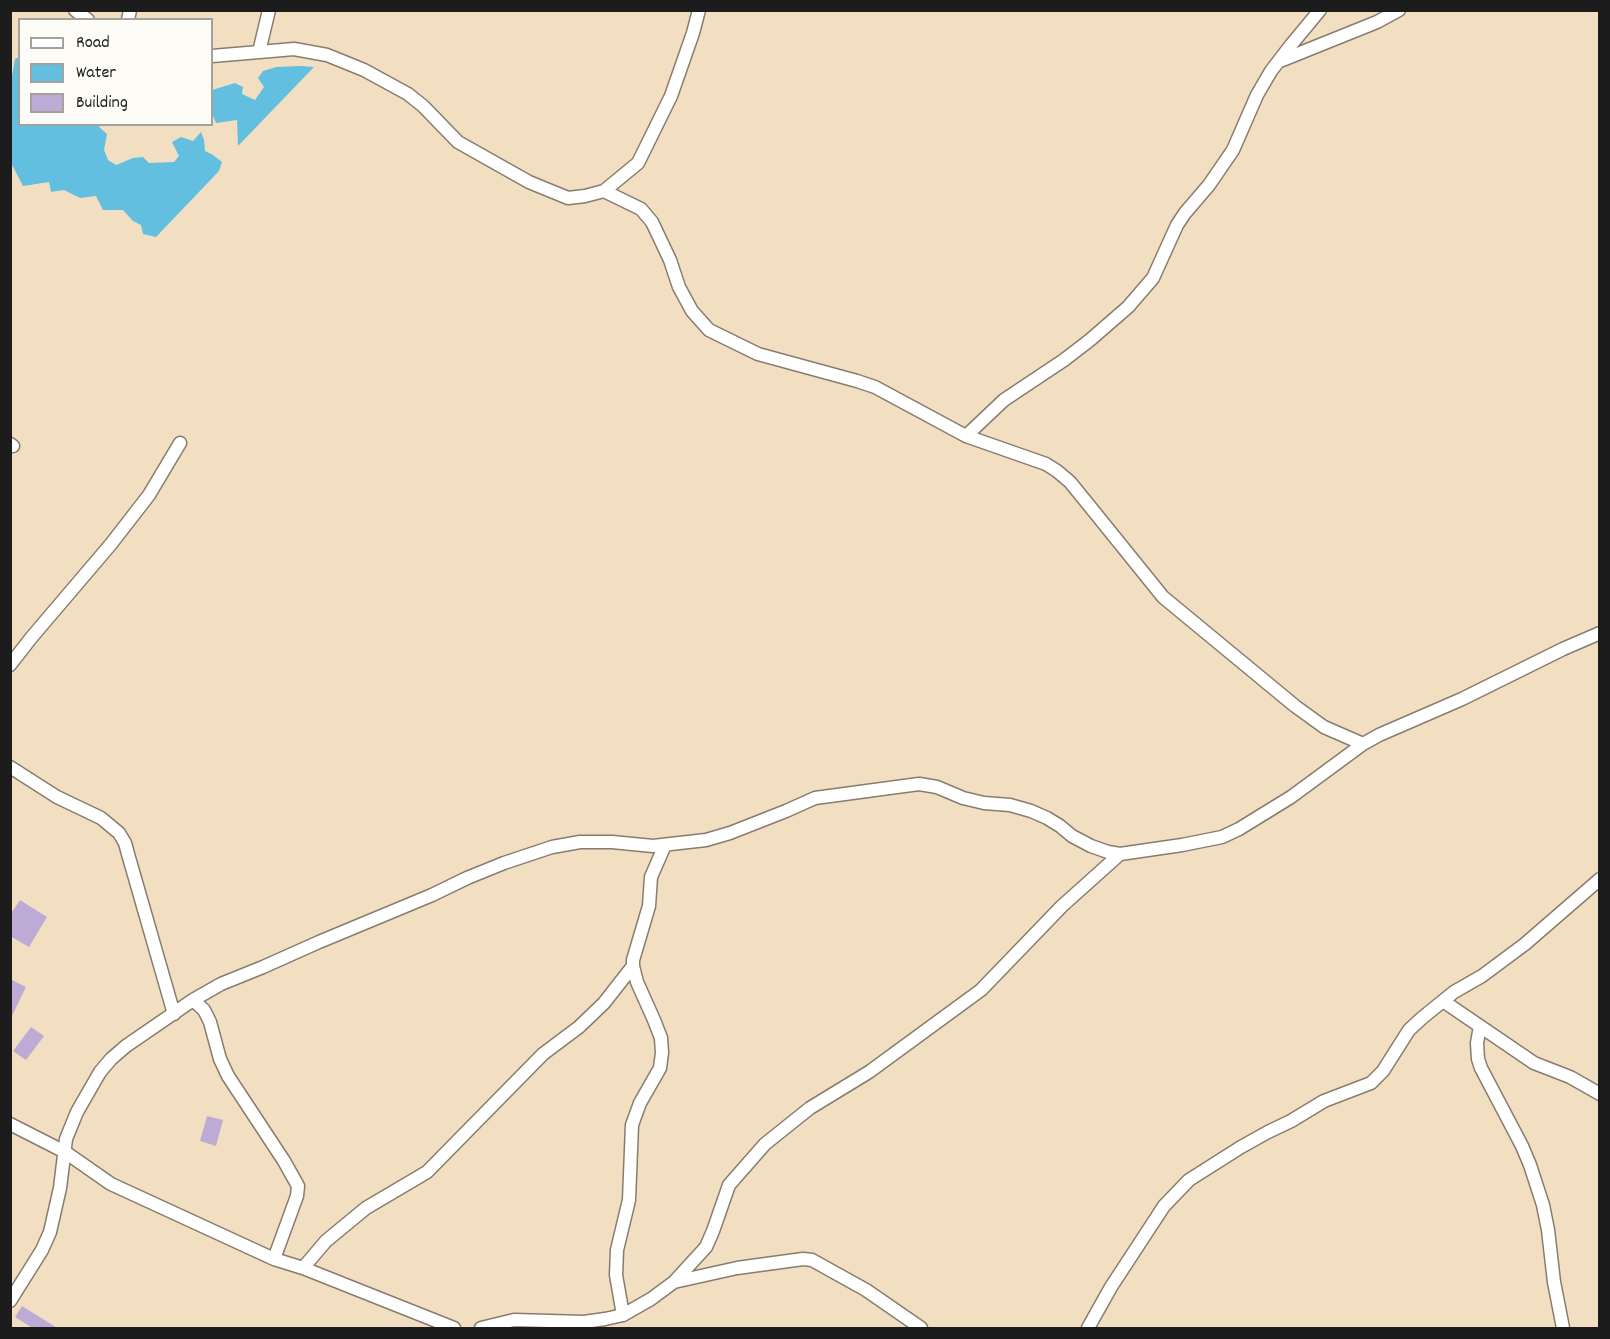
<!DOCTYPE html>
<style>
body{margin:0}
#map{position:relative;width:1610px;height:1339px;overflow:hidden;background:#f2dec1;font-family:Dekko,sans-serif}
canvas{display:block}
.frame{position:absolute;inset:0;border:12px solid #1c1c1c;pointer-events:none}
.legend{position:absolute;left:18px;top:18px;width:195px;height:108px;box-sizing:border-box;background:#fdfcf7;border:2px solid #a3a29f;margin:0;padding:8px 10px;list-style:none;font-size:18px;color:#1c1c1c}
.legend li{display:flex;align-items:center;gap:12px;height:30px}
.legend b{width:30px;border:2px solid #a3a29f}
</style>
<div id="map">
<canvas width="1610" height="1339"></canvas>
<div class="frame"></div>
<ul class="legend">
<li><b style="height:8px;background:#fff"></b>Road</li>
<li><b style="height:16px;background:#62bfe0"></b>Water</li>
<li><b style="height:16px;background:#bdabd6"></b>Building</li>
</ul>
</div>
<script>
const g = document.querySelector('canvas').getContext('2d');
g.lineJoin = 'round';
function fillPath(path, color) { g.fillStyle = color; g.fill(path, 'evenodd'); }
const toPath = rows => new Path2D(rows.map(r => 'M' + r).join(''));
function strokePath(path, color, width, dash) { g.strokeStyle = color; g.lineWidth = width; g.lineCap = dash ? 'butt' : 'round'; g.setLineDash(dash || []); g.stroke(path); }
fillPath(toPath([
 [19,57,20,124,100,125,99,127,107,134,104,150,108,160,116,165,133,158,143,157,149,163,174,162,179,156,172,142,181,137,193,141,201,132,204,140,205,151,213,155,222,162,219,171,156,237,143,234,141,225,133,221,123,210,103,210,96,196,80,198,64,190,51,192,49,182,23,186,10,161,11,82,15,59],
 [300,66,314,67,238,146,237,120,216,123,212,113,212,90,235,83,243,87,242,94,255,100,264,87,258,78,263,71,276,67]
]), '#62bfe0');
fillPath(toPath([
 [20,900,47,917,29,947,10,936,10,915],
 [10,979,26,987,10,1020],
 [31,1027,44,1036,26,1060,13,1051],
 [207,1116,223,1120,216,1146,200,1141],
 [22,1306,59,1329,34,1329,15,1317]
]), '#bdabd6');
const street = toPath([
 [75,10,88,20],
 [128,20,130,10],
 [259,52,294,49,327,55,364,70,408,94,423,106,458,142,529,182,568,198,585,196,604,191,638,163,671,96,693,33,699,10],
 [212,56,259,52,269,10],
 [1280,61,1377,22,1399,10],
 [604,191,641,209,652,222,670,260,679,287,692,311,709,330,758,354,857,381,875,387,966,436,1046,464,1057,471,1070,482,1096,514,1163,597,1295,706,1324,727,1363,744],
 [966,436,1004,400,1064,360,1090,340,1128,307,1153,278,1177,225,1185,213,1209,185,1233,150,1257,95,1271,71,1291,45,1320,10],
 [10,444,13,446],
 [10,665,31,638,111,544,149,495,180,443],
 [10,767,57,797,101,818,119,833,125,843,128,854,174,1014],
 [193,1000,204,1010,210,1022,220,1059,228,1076,284,1161,298,1186,297,1196,274,1259],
 [1443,1001,1534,1063,1570,1077,1600,1094],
 [1480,1026,1477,1043,1478,1059,1481,1068,1522,1146,1530,1165,1543,1205,1548,1230,1554,1282,1563,1328],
 [10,1124,65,1152,111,1184,274,1259,303,1268,454,1328],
 [303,1268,326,1241,366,1208,427,1172,543,1054,579,1027,604,1003,633,966],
 [674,1282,737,1268,803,1259,812,1260,866,1290,921,1328],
 [10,1301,42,1250,50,1232,60,1188,66,1139,77,1112,100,1072,111,1059,126,1046,193,1000,221,984,263,967,319,942,432,895,467,878,504,863,552,847,580,842,612,842,653,846,706,840,730,833,786,811,815,798,919,784,937,787,963,798,984,803,1010,805,1031,811,1047,818,1060,826,1072,836,1091,846,1108,852,1120,854,1182,845,1222,837,1239,829,1291,797,1363,744,1379,735,1462,699,1563,649,1600,633],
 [623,1315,616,1275,617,1250,629,1200,632,1125,640,1103,660,1068,662,1053,661,1038,654,1020,637,982,633,966,633,960,649,906,651,877,665,845],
 [481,1328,514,1320,584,1322,605,1319,623,1315,651,1299,674,1282,706,1247,713,1231,729,1185,765,1144,810,1108,869,1072,981,990,1062,906,1120,854],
 [1088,1328,1111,1287,1164,1206,1189,1180,1241,1147,1268,1132,1291,1121,1324,1101,1371,1083,1383,1071,1409,1030,1422,1018,1454,992,1482,976,1525,944,1600,879]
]);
strokePath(street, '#877d6e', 15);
strokePath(street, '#fff', 12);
</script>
